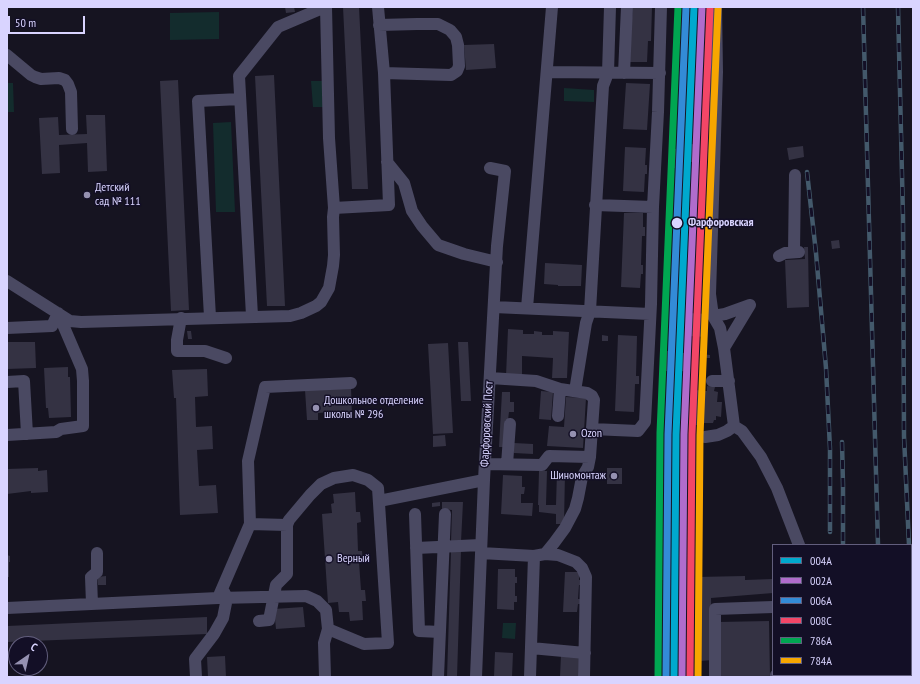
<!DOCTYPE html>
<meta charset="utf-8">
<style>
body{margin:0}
#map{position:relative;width:920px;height:684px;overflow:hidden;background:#161421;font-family:"PT Sans Narrow",sans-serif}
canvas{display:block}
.frame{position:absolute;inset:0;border:8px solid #d9d4ff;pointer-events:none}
.legend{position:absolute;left:772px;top:544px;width:140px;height:132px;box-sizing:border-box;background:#130f26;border:1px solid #625e7d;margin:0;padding:5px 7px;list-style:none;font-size:12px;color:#d9d4ff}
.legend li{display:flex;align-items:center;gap:8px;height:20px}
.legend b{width:20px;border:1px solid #625e7d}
.north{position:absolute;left:8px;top:636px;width:40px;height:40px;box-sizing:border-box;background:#130f26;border:1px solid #625e7d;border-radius:50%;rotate:34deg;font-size:11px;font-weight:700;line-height:16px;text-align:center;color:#d9d4ff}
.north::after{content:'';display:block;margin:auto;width:14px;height:18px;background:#9591b1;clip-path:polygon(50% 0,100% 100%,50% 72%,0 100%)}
.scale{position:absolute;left:8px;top:16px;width:77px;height:18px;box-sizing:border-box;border:2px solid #d9d4ff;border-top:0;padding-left:5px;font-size:12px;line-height:14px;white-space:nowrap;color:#d9d4ff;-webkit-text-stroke:3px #130f26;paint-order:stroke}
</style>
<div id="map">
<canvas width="920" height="684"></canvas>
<div class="frame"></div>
<ul class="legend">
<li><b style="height:5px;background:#00a9ce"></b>004А</li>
<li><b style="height:5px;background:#b06ccc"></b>002А</li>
<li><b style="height:5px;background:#338bd7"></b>006А</li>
<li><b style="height:5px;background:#f34667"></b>008С</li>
<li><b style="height:5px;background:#00a651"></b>786А</li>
<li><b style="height:5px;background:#f7a600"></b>784А</li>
</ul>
<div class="north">С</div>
<div class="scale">50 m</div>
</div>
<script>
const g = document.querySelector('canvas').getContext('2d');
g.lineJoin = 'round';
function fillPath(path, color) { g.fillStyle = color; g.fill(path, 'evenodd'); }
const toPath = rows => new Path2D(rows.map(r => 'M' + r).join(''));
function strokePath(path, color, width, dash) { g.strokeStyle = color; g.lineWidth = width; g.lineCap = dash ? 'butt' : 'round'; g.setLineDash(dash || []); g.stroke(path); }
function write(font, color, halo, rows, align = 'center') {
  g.font = font + ' "PT Sans Narrow",sans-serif'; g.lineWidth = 3; g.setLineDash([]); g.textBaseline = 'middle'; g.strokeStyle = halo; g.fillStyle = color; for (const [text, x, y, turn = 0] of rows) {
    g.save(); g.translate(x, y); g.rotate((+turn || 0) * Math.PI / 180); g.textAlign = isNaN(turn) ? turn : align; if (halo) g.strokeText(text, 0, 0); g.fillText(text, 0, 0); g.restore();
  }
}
fillPath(toPath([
 [219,12,219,39,170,40,170,13],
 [311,81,322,81,323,107,313,107],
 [7,83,13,83,14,112,7,112],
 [564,88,594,90,594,102,564,101],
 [231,122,235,212,216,212,213,123],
 [503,623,516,623,515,639,502,638]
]), '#132c2d');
fillPath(toPath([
 [285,7,294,7,295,12,286,13],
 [343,7,359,7,368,189,352,189],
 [633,7,652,7,651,41,648,41,647,62,628,62],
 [494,44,496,68,466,70,464,45],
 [274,75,285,306,267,306,255,76],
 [178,80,189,310,171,311,160,81],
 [626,83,650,84,647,130,623,129],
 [86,115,105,115,107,171,88,172,87,143,59,145,60,173,42,174,39,118,58,117,59,135,87,134],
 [691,144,698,145,697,162,690,162],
 [803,146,804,157,789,160,787,148],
 [625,147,646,148,645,165,647,165,647,174,645,174,644,192,623,191],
 [670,148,676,149,675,168,669,168],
 [624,213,643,213,643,227,645,227,645,236,642,236,641,265,643,265,643,274,641,274,640,288,621,287],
 [839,240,840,248,832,249,831,241],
 [804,247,808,247,809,307,787,308,785,260,805,259],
 [545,263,582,265,581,286,558,286,558,285,544,284],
 [688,313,708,314,707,337,687,336],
 [508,329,523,330,523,334,534,334,534,331,542,332,542,335,553,335,553,331,569,332,567,378,552,378,553,358,522,356,522,377,506,376],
 [187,331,191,331,192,339,188,339],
 [602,335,608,336,608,341,602,341],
 [618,335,637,336,636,376,639,376,639,384,635,384,634,412,615,411],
 [7,342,35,342,36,368,7,369],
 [458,342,468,342,471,401,461,401],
 [448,343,453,433,433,434,428,344],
 [661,351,668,351,667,371,661,371],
 [682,353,689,353,688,372,682,371],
 [702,354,710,355,710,358,702,358],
 [68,367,68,377,70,377,71,417,49,418,48,408,46,408,44,368],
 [207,369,208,396,195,397,196,427,212,426,213,449,197,450,199,486,216,485,218,513,180,515,176,398,174,398,172,370],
 [707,386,715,387,714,391,718,392,717,402,722,402,721,417,716,416,716,420,714,420,713,423,703,423,703,425,694,425,694,422,696,422,696,419,694,419,695,390,707,391],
 [351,387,352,417,341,418,341,411,318,413,318,420,307,420,305,390],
 [541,391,553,392,551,420,539,419],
 [502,392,510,392,510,402,514,402,514,412,509,412,508,420,505,420,504,447,499,447],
 [566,397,586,398,583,448,547,446,549,426,564,427],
 [445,435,446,446,433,447,433,436],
 [514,443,533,444,533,454,514,453],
 [38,468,38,471,47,470,48,492,31,493,31,491,7,494,7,469],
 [607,468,622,468,622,484,607,484],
 [539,471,547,471,546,505,556,505,557,472,565,472,564,524,556,524,556,514,539,512,539,505,538,505],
 [503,475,522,476,522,487,525,487,524,494,521,494,521,503,533,503,532,516,501,514],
 [355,492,356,512,360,512,361,522,357,523,358,551,362,551,363,562,359,562,361,590,365,590,366,601,362,601,363,620,350,621,349,612,339,612,338,602,328,603,322,514,332,513,331,504,334,503,333,494],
 [440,502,440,506,432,507,432,503],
 [442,502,463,502,461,542,451,542,452,510,442,509],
 [451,551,461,551,457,677,447,677],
 [7,555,10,556,10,562,9,562,9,577,7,577],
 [498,569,515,569,515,577,517,577,517,583,515,583,515,596,517,596,517,602,514,602,514,610,497,609],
 [565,572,579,572,579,580,581,580,581,585,579,585,578,599,580,599,580,604,578,604,577,612,563,612],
 [106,576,106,585,98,585,97,577],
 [745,576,745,580,773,579,773,593,711,598,713,660,699,661,697,577],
 [303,607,305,627,276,629,274,609],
 [207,617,207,634,7,642,7,626],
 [769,621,770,677,720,677,718,622],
 [495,652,513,653,512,677,494,677],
 [561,655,579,655,578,677,560,677],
 [225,656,226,677,208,677,207,657]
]), '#343243');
strokePath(toPath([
 [716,7,717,72,710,294,713,316,720,328,724,348],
 [379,25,417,24,438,24,450,30,456,37,458,45,459,66,457,71,451,75,384,73],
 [7,55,31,75,35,77,41,79,59,78,65,80,68,84,71,92,72,129],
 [547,72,660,73],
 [624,73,627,7],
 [387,162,404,183,412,211,422,226,438,245,464,254,497,262],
 [595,205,653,207],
 [334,208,389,205,384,73,378,7],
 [794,252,795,175],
 [779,256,785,253,799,252],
 [7,281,70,321,81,322,290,316,301,313,316,306,321,302,329,288,333,266,334,255,333,217,334,208,329,138,326,7],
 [750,305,724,348,734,426,742,431,761,457,777,488,799,545],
 [494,307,650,314],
 [527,308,552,7],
 [252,316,239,76,278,27,325,7],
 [713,316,725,314,750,305],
 [210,317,198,101,240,99],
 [181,318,177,340,177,351,205,351,226,358],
 [7,328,52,326,58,313],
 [490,378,536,381,560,389,587,393,592,396,594,400,590,457,588,467,582,477,578,498,575,509,565,528,554,543,545,554],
 [712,381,729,381],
 [7,382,24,381,27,434],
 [575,391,586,323,590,311,603,86,608,73,610,7],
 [558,416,560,389],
 [592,429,638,431,645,422,651,304,653,207,658,112,661,7],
 [7,435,56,432,61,429,83,426,83,381,82,369,58,313],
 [705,437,718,435,727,431,734,426],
 [485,464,542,465,549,456,590,457],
 [507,464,510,424],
 [379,501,484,480],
 [415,514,419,631,440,632],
 [250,524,248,461,265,387,351,383],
 [416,548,481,545],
 [481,553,534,556,545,554,558,555,576,562,582,568,586,577,584,677],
 [218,598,250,524,287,525],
 [92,604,91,577,97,572,97,553],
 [7,608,218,598,306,596,317,601,326,610,328,629,324,643,325,677],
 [259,621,269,620,276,585,287,574,287,525,289,520,310,495,321,484,334,478,353,475,368,480,378,488,388,643,364,644,328,629],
 [531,648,585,653],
 [196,677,195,659,214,634,223,618,227,598,224,592],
 [438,677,445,514],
 [476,677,484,480,497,246,505,171,490,168],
 [530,677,534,556],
 [715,677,715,609,773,607],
 [776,677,776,675]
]), '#4a4962', 12);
const rail = toPath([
 [863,7,878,545],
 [898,7,903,217,904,436,909,545],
 [807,172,816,253,826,368,830,449,830,532],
 [842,442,843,485,843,545],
 [870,675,870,677],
 [885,675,886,677],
 [910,675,910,677],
 [801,677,801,675],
 [841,677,841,675]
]);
strokePath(rail, '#43596b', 4.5);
strokePath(rail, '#130f26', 3, [9]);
strokePath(toPath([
 [674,677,676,434,694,7]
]), '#00a9ce', 7);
strokePath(toPath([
 [682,677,684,434,702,7]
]), '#b06ccc', 7);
strokePath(toPath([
 [666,677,668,434,686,7]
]), '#338bd7', 7);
strokePath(toPath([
 [690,677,692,434,710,8]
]), '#f34667', 7);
strokePath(toPath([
 [658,677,660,433,678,7]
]), '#00a651', 7);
strokePath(toPath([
 [698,677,700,435,718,8]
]), '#f7a600', 7);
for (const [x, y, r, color] of [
 [87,195,4,"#9591b1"],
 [677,223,6,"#d9d4ff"],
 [316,408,4,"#9591b1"],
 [573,434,4,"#9591b1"],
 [614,476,4,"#9591b1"],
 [329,559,4,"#9591b1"]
]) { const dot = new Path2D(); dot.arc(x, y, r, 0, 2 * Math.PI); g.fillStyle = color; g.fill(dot); strokePath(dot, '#130f26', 1.5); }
write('12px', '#d9d4ff', '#130f26', [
 ["Детский",95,188],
 ["сад № 111",95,202],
 ["Дошкольное отделение",324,401],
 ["школы № 296",324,415],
 ["Ozon",581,434],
 ["Шиномонтаж",606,476,"right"],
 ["Верный",337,559]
], 'left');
write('bold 12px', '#d9d4ff', '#130f26', [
 ["Фарфоровская",688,223]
], 'left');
write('12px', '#d9d4ff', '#130f26', [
 ["Фарфоровский Пост",487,424,-87]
]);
</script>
